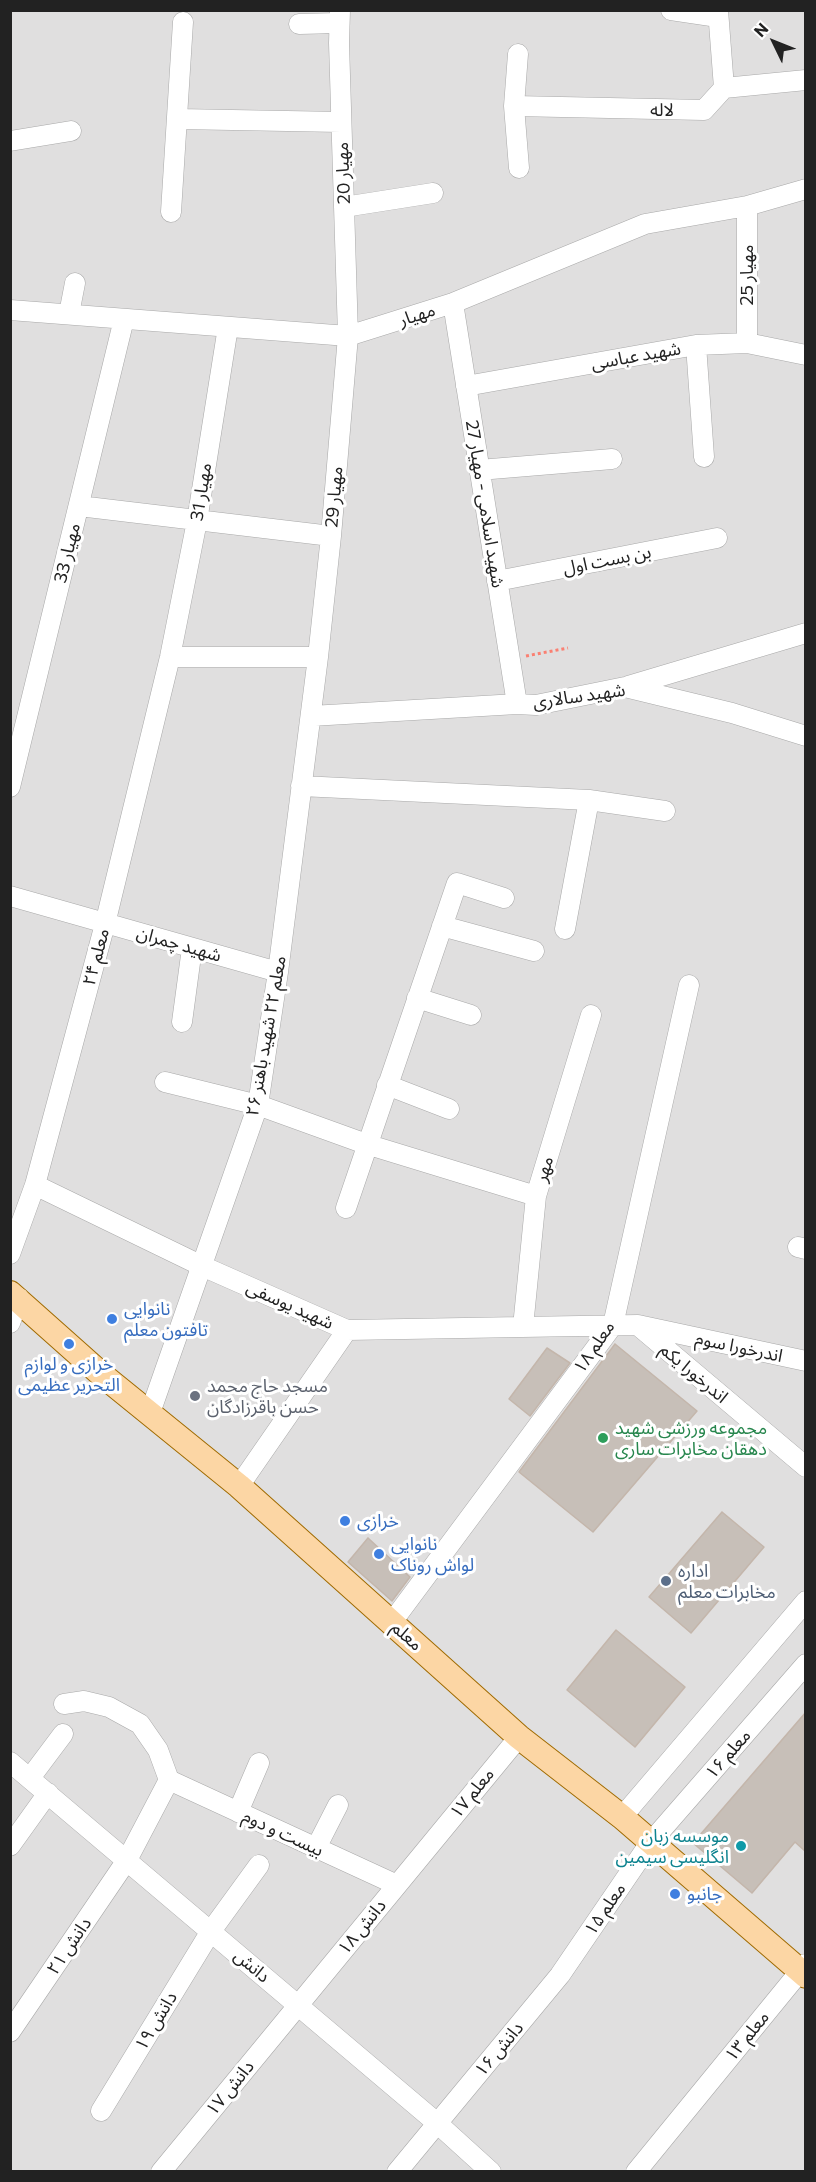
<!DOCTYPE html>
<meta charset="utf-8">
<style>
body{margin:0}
#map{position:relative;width:816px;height:2182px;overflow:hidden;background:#f2efe9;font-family:Commissioner,sans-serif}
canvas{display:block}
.frame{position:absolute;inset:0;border:12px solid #222;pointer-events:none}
.north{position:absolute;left:744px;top:12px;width:60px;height:60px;-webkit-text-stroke:4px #fff;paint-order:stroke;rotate:313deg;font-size:16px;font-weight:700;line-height:24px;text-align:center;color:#222}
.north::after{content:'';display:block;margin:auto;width:21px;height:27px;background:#222;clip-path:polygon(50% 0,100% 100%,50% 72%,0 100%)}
</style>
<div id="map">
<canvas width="816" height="2182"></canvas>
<div class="frame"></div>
<div class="north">N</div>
</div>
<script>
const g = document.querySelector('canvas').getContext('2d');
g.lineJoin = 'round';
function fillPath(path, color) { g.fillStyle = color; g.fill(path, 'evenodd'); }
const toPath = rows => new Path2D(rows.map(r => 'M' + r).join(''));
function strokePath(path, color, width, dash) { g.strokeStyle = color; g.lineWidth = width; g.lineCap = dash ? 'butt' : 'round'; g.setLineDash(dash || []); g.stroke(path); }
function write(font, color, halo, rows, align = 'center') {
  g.font = font + ' Commissioner,"Noto Sans Arabic",sans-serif'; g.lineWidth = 6; g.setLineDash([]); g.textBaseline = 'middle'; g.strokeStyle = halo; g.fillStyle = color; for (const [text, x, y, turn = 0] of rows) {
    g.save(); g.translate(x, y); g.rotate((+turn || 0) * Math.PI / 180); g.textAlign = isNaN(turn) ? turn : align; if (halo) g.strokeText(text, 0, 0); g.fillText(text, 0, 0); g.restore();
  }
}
fillPath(toPath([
 [11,11,805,11,805,2171,11,2171]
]), '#e0dfdf');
const building = toPath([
 [615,1344,697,1411,593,1532,519,1472,615,1344],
 [547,1348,570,1363,530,1416,509,1399,547,1348],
 [722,1512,764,1547,691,1633,649,1597,722,1512],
 [368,1538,410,1577,392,1601,348,1562,368,1538],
 [616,1630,685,1687,635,1747,567,1690,616,1630],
 [806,1712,806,1852,795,1842,752,1893,693,1843,806,1712]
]);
fillPath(building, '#c7bfb8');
strokePath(building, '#c4b6ab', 1.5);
const minor = toPath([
 [671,10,718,17],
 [299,24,339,23],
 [518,54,514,106,519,168],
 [724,88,806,80],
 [514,106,704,110,724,88,718,10],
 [178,119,341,122],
 [10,141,71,131],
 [747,206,747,343],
 [344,207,433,193],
 [171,212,183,22],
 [453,303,517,704],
 [10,310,348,336,453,303,645,224,747,206,806,189],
 [69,314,75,283],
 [696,345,704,457],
 [466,386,696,345,747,343,806,355],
 [479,470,612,459],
 [79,506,331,536],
 [497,581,717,538],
 [318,657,331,536,348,336,339,43,340,10],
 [628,686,806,633],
 [311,716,517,704,536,705,625,687,732,713,806,736],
 [301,786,589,800,665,811],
 [10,787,124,319],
 [10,896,278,972],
 [442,926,534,951],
 [565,929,589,800],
 [417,998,471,1015],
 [182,1022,192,948],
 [165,1082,258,1105,366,1144,536,1196],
 [387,1085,449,1109],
 [35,1185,202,1266,347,1330,638,1325,806,1361],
 [346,1208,457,883,504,898],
 [798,1247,806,1249],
 [10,1254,35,1185,105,924,170,657,197,521,228,327],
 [10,1323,19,1298],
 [523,1327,536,1196,591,1015],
 [640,1327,806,1467],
 [150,1413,258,1105,278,972,318,657,170,657],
 [239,1486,347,1330],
 [392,1622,613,1325,689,985],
 [64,1704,84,1701,109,1707,140,1724,158,1750,169,1780],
 [10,1762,437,2123,491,2172],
 [30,1778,63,1734],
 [169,1780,397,1885],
 [238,1812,259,1763],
 [622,1817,806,1601],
 [10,1846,48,1793],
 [316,1848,338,1805],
 [10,2032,127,1860,169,1780],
 [101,2111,211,1931,259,1865],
 [161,2172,519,1737],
 [397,2172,560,1975,650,1843,806,1664],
 [636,2172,806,1964]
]);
const major = toPath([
 [10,1293,101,1374,239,1486,519,1737,622,1817,806,1976]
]);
strokePath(minor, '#a9a9a9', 21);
strokePath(major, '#a06b00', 26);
strokePath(toPath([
 [526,656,568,648]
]), '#fa8072', 3, [3, 3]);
strokePath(minor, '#fff', 20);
strokePath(major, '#fcd6a4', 24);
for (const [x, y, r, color] of [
 [112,1319,6,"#3f7fe0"],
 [69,1344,6,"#3f7fe0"],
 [195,1396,6,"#6b7280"],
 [603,1438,6,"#2e9e5b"],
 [345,1521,6,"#3f7fe0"],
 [379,1554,6,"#3f7fe0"],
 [666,1581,6,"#5c6f8a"],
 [741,1846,6,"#0f9aa8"],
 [675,1894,6,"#3f7fe0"]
]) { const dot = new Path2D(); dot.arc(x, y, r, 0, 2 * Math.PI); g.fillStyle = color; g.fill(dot); strokePath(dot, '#fff', 2); }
write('18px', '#222', '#fff', [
 ["لاله",662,110,1],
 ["مهیار 20",343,173,-92],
 ["مهیار 25",747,275,-90],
 ["مهیار",417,315,-18],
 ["شهید عباسی",636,356,-10],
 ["مهیار 31",201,492,-81],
 ["مهیار 29",334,497,-85],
 ["شهید اسلامی - مهیار 27",485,504,81],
 ["مهیار 33",67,553,-76],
 ["بن بست اول",607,560,-11],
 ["شهید سالاری",579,696,-8],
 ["شهید چمران",179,944,16],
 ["معلم ۲۴",96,957,-75],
 ["معلم ۲۲ شهید باهنر ۲۶",266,1036,-80],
 ["مهر",544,1169,-73],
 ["شهید یوسفی",290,1305,24],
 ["معلم ۱۸",594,1347,-56],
 ["اندرخورا سوم",739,1347,12],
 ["اندرخورا یکم",694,1373,40],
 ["معلم",407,1636,42],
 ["معلم ۱۶",728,1754,-49],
 ["معلم ١٧",472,1793,-51],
 ["بیست و دوم",283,1833,25],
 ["معلم ۱۵",605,1909,-56],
 ["دانش ١٨",362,1927,-51],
 ["دانش ٢١",69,1946,-56],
 ["دانش",252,1966,40],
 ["دانش ١٩",156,2021,-59],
 ["معلم ١٣",747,2036,-51],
 ["دانش ۱۶",499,2049,-50],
 ["دانش ۱۷",230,2088,-51]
]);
write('18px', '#366cbe', '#fff', [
 ["نانوایی",124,1309],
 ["تافتون معلم",124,1330],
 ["خرازی و لوازم",69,1364,"center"],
 ["التحریر عظیمی",69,1385,"center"],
 ["خرازی",357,1521],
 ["نانوایی",391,1544],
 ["لواش روناک",391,1565],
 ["جانبو",687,1894]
], 'left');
write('18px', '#5b616d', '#fff', [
 ["مسجد حاج محمد",207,1386],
 ["حسن باقرزادگان",207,1407]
], 'left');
write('18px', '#27864d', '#fff', [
 ["مجموعه ورزشی شهید",615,1428],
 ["دهقان مخابرات ساری",615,1449]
], 'left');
write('18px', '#4e5e75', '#fff', [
 ["اداره",678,1571],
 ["مخابرات معلم",678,1592]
], 'left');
write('18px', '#0d838f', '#fff', [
 ["موسسه زبان",729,1836],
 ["انگلیسی سیمین",729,1857]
], 'right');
</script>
